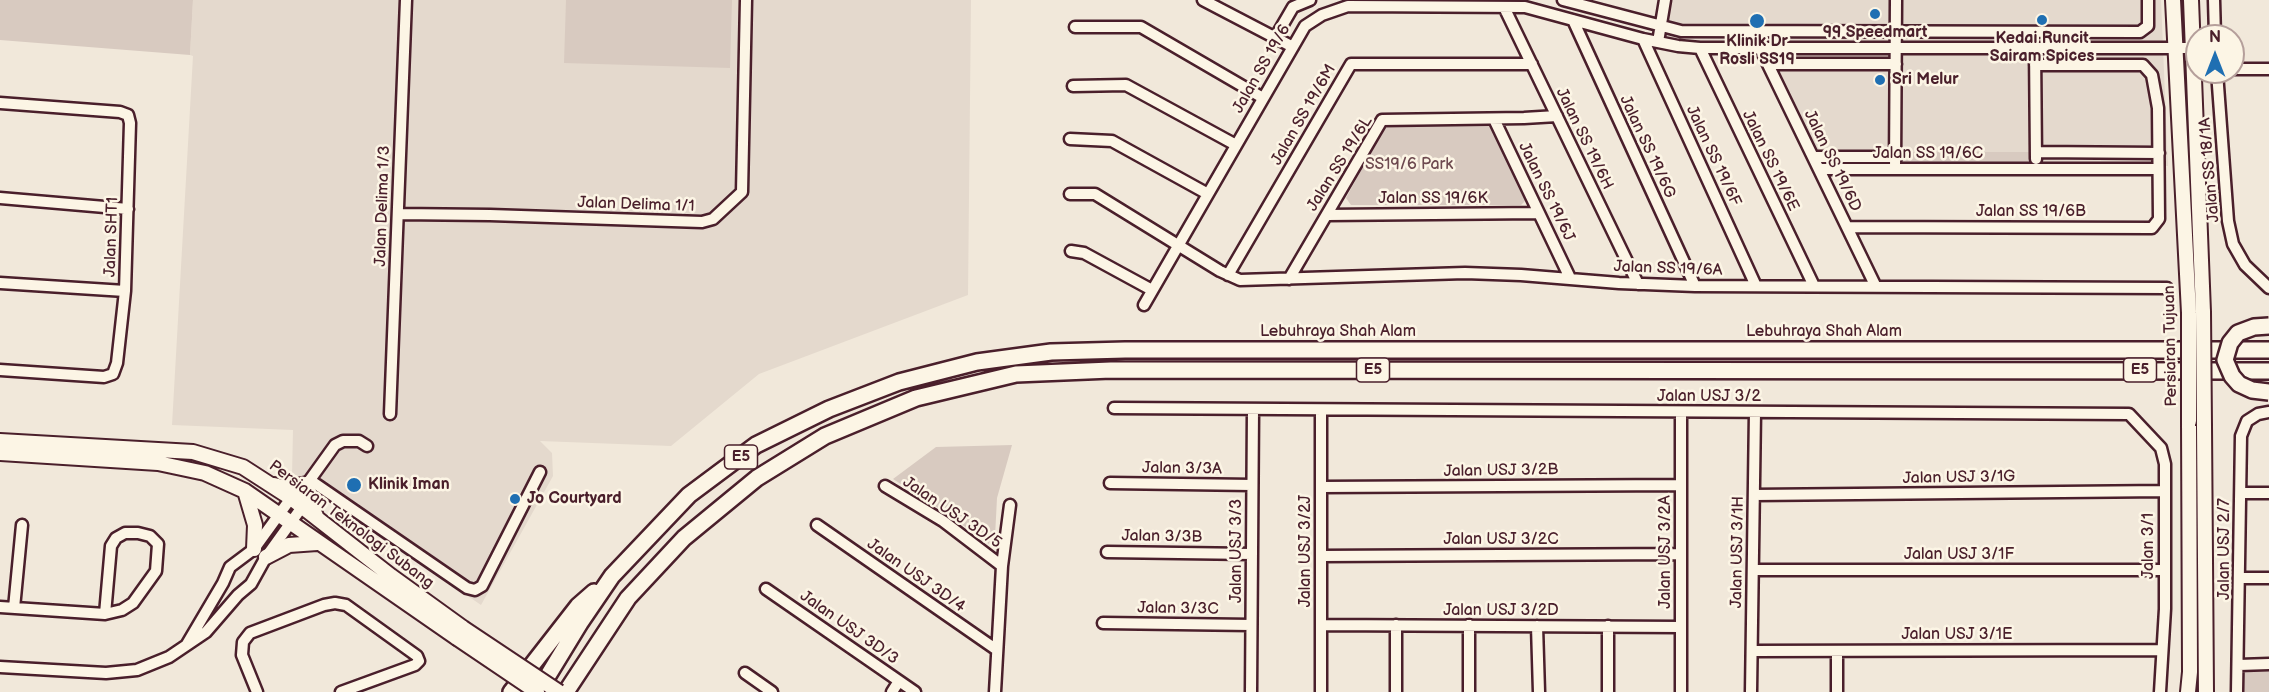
<!DOCTYPE html>
<style>
body{margin:0}
#map{position:relative;width:2269px;height:692px;overflow:hidden;background:#f1e8da;font-family:"Balsamiq Sans",sans-serif}
canvas{display:block}
.north{position:absolute;left:2185px;top:24px;width:60px;height:60px;box-sizing:border-box;background:#fcf5e5;border:2px solid #b59f9b;border-radius:50%;rotate:0deg;font-size:16px;font-weight:700;line-height:24px;text-align:center;color:#4a1f2b}
.north::after{content:'';display:block;margin:auto;width:21px;height:27px;background:#1f6fb2;clip-path:polygon(50% 0,100% 100%,50% 72%,0 100%)}
</style>
<div id="map">
<canvas width="2269" height="692"></canvas>
<div class="north">N</div>
</div>
<script>
const g = document.querySelector('canvas').getContext('2d');
g.lineJoin = 'round';
function fillPath(path, color) { g.fillStyle = color; g.fill(path, 'evenodd'); }
const toPath = rows => new Path2D(rows.map(r => 'M' + r).join(''));
function strokePath(path, color, width, dash) { g.strokeStyle = color; g.lineWidth = width; g.lineCap = dash ? 'butt' : 'round'; g.setLineDash(dash || []); g.stroke(path); }
function write(font, color, halo, rows, align = 'center') {
  g.font = font + ' "Balsamiq Sans",sans-serif'; g.lineWidth = 5; g.setLineDash([]); g.textBaseline = 'middle'; g.strokeStyle = halo; g.fillStyle = color; for (const [text, x, y, turn = 0] of rows) {
    g.save(); g.translate(x, y); g.rotate((+turn || 0) * Math.PI / 180); g.textAlign = isNaN(turn) ? turn : align; if (halo) g.strokeText(text, 0, 0); g.fillText(text, 0, 0); g.restore();
  }
}
fillPath(toPath([
 [193,0,971,0,968,295,759,374,671,446,540,441,552,453,553,476,481,605,292,476,293,430,172,425,193,56,190,55],
 [1671,0,2161,0,2168,166,1825,168,1765,44,1683,44,1668,38]
]), '#e4d9cd');
fillPath(toPath([
 [0,0,193,0,190,55,0,40],
 [566,0,732,0,730,68,564,63],
 [1386,124,1491,126,1527,199,1521,205,1351,205,1346,198],
 [1901,152,2030,152,2030,165,1901,164],
 [1012,445,997,498,995,537,989,544,946,513,893,479,936,447],
 [2244,669,2269,669,2269,692,2242,692]
]), '#d8cac0');
const minor = toPath([
 [1203,0,1293,47],
 [1563,0,1681,31,2140,32,2148,26,2148,0],
 [2214,0,2215,36],
 [1504,7,1638,284],
 [1573,20,1695,286],
 [1075,27,1141,27,1263,98],
 [1275,38,1293,7,1310,0],
 [1643,39,1756,286],
 [1658,42,1665,0],
 [1700,48,1814,286],
 [1760,48,1876,287],
 [2035,48,2036,159],
 [1768,64,1896,64],
 [2233,69,2269,69],
 [2217,72,2228,221,2233,244,2245,265,2269,288],
 [1073,86,1126,85,1236,145],
 [0,103,120,112,128,115,130,123,125,291,117,363,113,374,104,377,0,370],
 [1494,119,1570,278],
 [1070,139,1112,141,1208,194],
 [2036,152,2159,153],
 [1813,157,1895,157],
 [1819,169,2158,169],
 [1895,169,1896,0],
 [1070,194,1095,194,1220,271,1240,280,1465,273,1521,275,1619,283,1695,286,2167,288],
 [0,198,128,209],
 [398,214,490,215,702,222,713,219,742,192,746,0],
 [1327,215,1539,213],
 [1848,227,2152,228,2159,219,2158,108,2152,75,2143,65,2035,65],
 [1071,251,1084,253,1152,290],
 [1228,275,1351,64,1532,64],
 [1289,279,1382,120,1524,118,1557,116],
 [0,283,125,291],
 [1144,305,1305,26,1322,15,1348,6,1525,7,1643,39,1678,46,1700,48,2194,48],
 [1114,408,2129,414,2161,448,2165,464,2165,609,2160,692],
 [1321,410,1321,692],
 [1681,412,1681,692],
 [390,414,406,0],
 [310,480,467,588,475,590,482,586,540,472],
 [1110,483,1252,485],
 [307,484,335,445,343,441,359,441,367,446],
 [885,486,943,521,1002,566],
 [1321,487,1681,485],
 [2241,493,2269,493],
 [1754,495,2165,491],
 [817,525,997,650],
 [1107,552,1252,554],
 [1321,556,1681,554],
 [1753,570,2164,570],
 [2240,578,2269,578],
 [766,589,915,692],
 [0,607,105,614,122,610,133,603,156,571,158,544,150,536,138,533,125,533,116,538,111,546,105,614],
 [14,608,22,525],
 [1103,623,1251,625],
 [1321,625,1681,627],
 [1396,625,1396,692],
 [1469,625,1469,692],
 [1537,626,1539,692],
 [1608,626,1608,692],
 [187,644,223,583,230,567,254,549,291,498,297,495],
 [1752,651,2162,650],
 [2239,665,2269,664],
 [0,667,106,673,137,670,169,657,206,632,238,595,251,584,266,557,302,507,301,493],
 [745,673,772,692],
 [257,692,242,655,243,642,250,633,324,605,335,603,346,605,417,656,419,661,415,665,341,692],
 [892,692,899,681],
 [995,692,1002,566,1010,505],
 [1251,692,1253,410],
 [1751,692,1755,412],
 [1837,692,1837,651],
 [2237,692,2241,436,2247,421,2258,414,2269,412]
]);
const major = toPath([
 [2173,0,2189,313],
 [2191,0,2203,312],
 [2204,426,2206,692],
 [0,441,193,452,243,467,291,498,391,576,463,628],
 [0,453,158,463,205,473,245,491,457,638],
 [274,485,285,488,307,484,312,508,316,516],
 [245,491,255,525,254,549],
 [266,557,289,545,317,543],
 [2188,692,2190,672,2189,421]
]);
const highway = toPath([
 [511,692,578,606,594,592],
 [538,692,580,623,612,576,689,495,756,445,829,409,899,382,977,362,1051,352,1125,350,2269,350],
 [566,692,628,598,684,538,757,478,825,436,916,398,1016,374,1111,370,2269,371]
]);
strokePath(minor, '#4a1f2b', 15);
strokePath(major, '#4a1f2b', 18);
strokePath(highway, '#4a1f2b', 20);
strokePath(minor, '#fcf5e5', 10);
strokePath(major, '#fcf5e5', 14);
strokePath(highway, '#fcf5e5', 15);
const majorBridge = toPath([
 [2203,312,2204,426],
 [2189,313,2189,421],
 [463,628,559,692],
 [457,638,537,692]
]);
const highwayBridge = toPath([
 [2269,326,2254,327,2238,333,2230,343,2225,360,2232,376,2239,384,2252,390,2269,392]
]);
strokePath(majorBridge, '#4a1f2b', 18, []);
strokePath(highwayBridge, '#4a1f2b', 20, []);
strokePath(majorBridge, '#fcf5e5', 14);
strokePath(highwayBridge, '#fcf5e5', 15);
for (const [x, y, r, color] of [
 [1875,14,6,"#1f6fb2"],
 [2042,20,6,"#1f6fb2"],
 [1757,21,8,"#1f6fb2"],
 [1880,80,6,"#1f6fb2"],
 [354,485,8,"#1f6fb2"],
 [515,499,6,"#1f6fb2"]
]) { const dot = new Path2D(); dot.arc(x, y, r, 0, 2 * Math.PI); g.fillStyle = color; g.fill(dot); strokePath(dot, '#fcf5e5', 2); }
for (const [x, y, w] of [
 [1373,370,33],
 [2140,370,33],
 [741,457,33]
]) { const box = new Path2D(); box.roundRect(x - w / 2, y - 12, w, 24, 4.5); g.fillStyle = '#fcf5e5'; g.fill(box); strokePath(box, '#4a1f2b', 1.5); }
write('bold 15px', '#4a1f2b', null, [
 ["E5",1373,370],
 ["E5",2140,370],
 ["E5",741,457]
]);
write('bold 16px', '#4a1f2b', '#fcf5e5', [
 ["99 Speedmart",1875,33],
 ["Kedai Runcit",2042,39],
 ["Sairam Spices",2042,57],
 ["Klinik Dr",1757,42],
 ["Rosli SS19",1757,60],
 ["Sri Melur",1892,80,"left"],
 ["Klinik Iman",368,485,"left"],
 ["Jo Courtyard",527,499,"left"]
]);
write('16px', '#4a1f2b', '#fcf5e5', [
 ["Jalan SS 19/6",1262,69,-60],
 ["Jalan SS 19/6M",1304,115,-60],
 ["Jalan SS 19/6H",1584,139,64],
 ["Jalan SS 19/6G",1647,147,65],
 ["Jalan SS 19/6C",1928,154],
 ["Jalan SS 19/6F",1713,156,65],
 ["Jalan SS 19/6E",1770,161,64],
 ["Jalan SS 19/6D",1832,161,64],
 ["Jalan SS 19/6L",1340,164,-58],
 ["Jalan SS 18/1A",2210,170,-95],
 ["Jalan SS 19/6J",1546,192,64],
 ["Jalan SS 19/6K",1433,199],
 ["Jalan Delima 1/1",636,205,2],
 ["Jalan Delima 1/3",383,206,-88],
 ["Jalan SS 19/6B",2031,212],
 ["Jalan SHT1",112,237,-88],
 ["Jalan SS 19/6A",1668,269,2],
 ["Lebuhraya Shah Alam",1338,332],
 ["Lebuhraya Shah Alam",1824,332],
 ["Persiaran Tujuan",2171,346,-91],
 ["Jalan USJ 3/2",1709,397],
 ["Jalan 3/3A",1182,469,1],
 ["Jalan USJ 3/2B",1501,471,-1],
 ["Jalan USJ 3/1G",1959,478,-1],
 ["Jalan USJ 3D/5",952,513,34],
 ["Persiaran Teknologi Subang",351,525,37],
 ["Jalan 3/3B",1162,537,1],
 ["Jalan USJ 3/2C",1501,540],
 ["Jalan 3/1",2149,546,-90],
 ["Jalan USJ 2/7",2225,549,-90],
 ["Jalan USJ 3/3",1237,551,-90],
 ["Jalan USJ 3/2J",1306,551,-90],
 ["Jalan USJ 3/2A",1666,552,-90],
 ["Jalan USJ 3/1H",1738,552,-89],
 ["Jalan USJ 3/1F",1959,555],
 ["Jalan USJ 3D/4",916,576,35],
 ["Jalan 3/3C",1178,609,1],
 ["Jalan USJ 3/2D",1501,611],
 ["Jalan USJ 3D/3",849,628,35],
 ["Jalan USJ 3/1E",1957,635]
]);
write('16px', '#6e4a50', '#fcf5e5', [
 ["SS19/6 Park",1409,165]
]);
</script>
